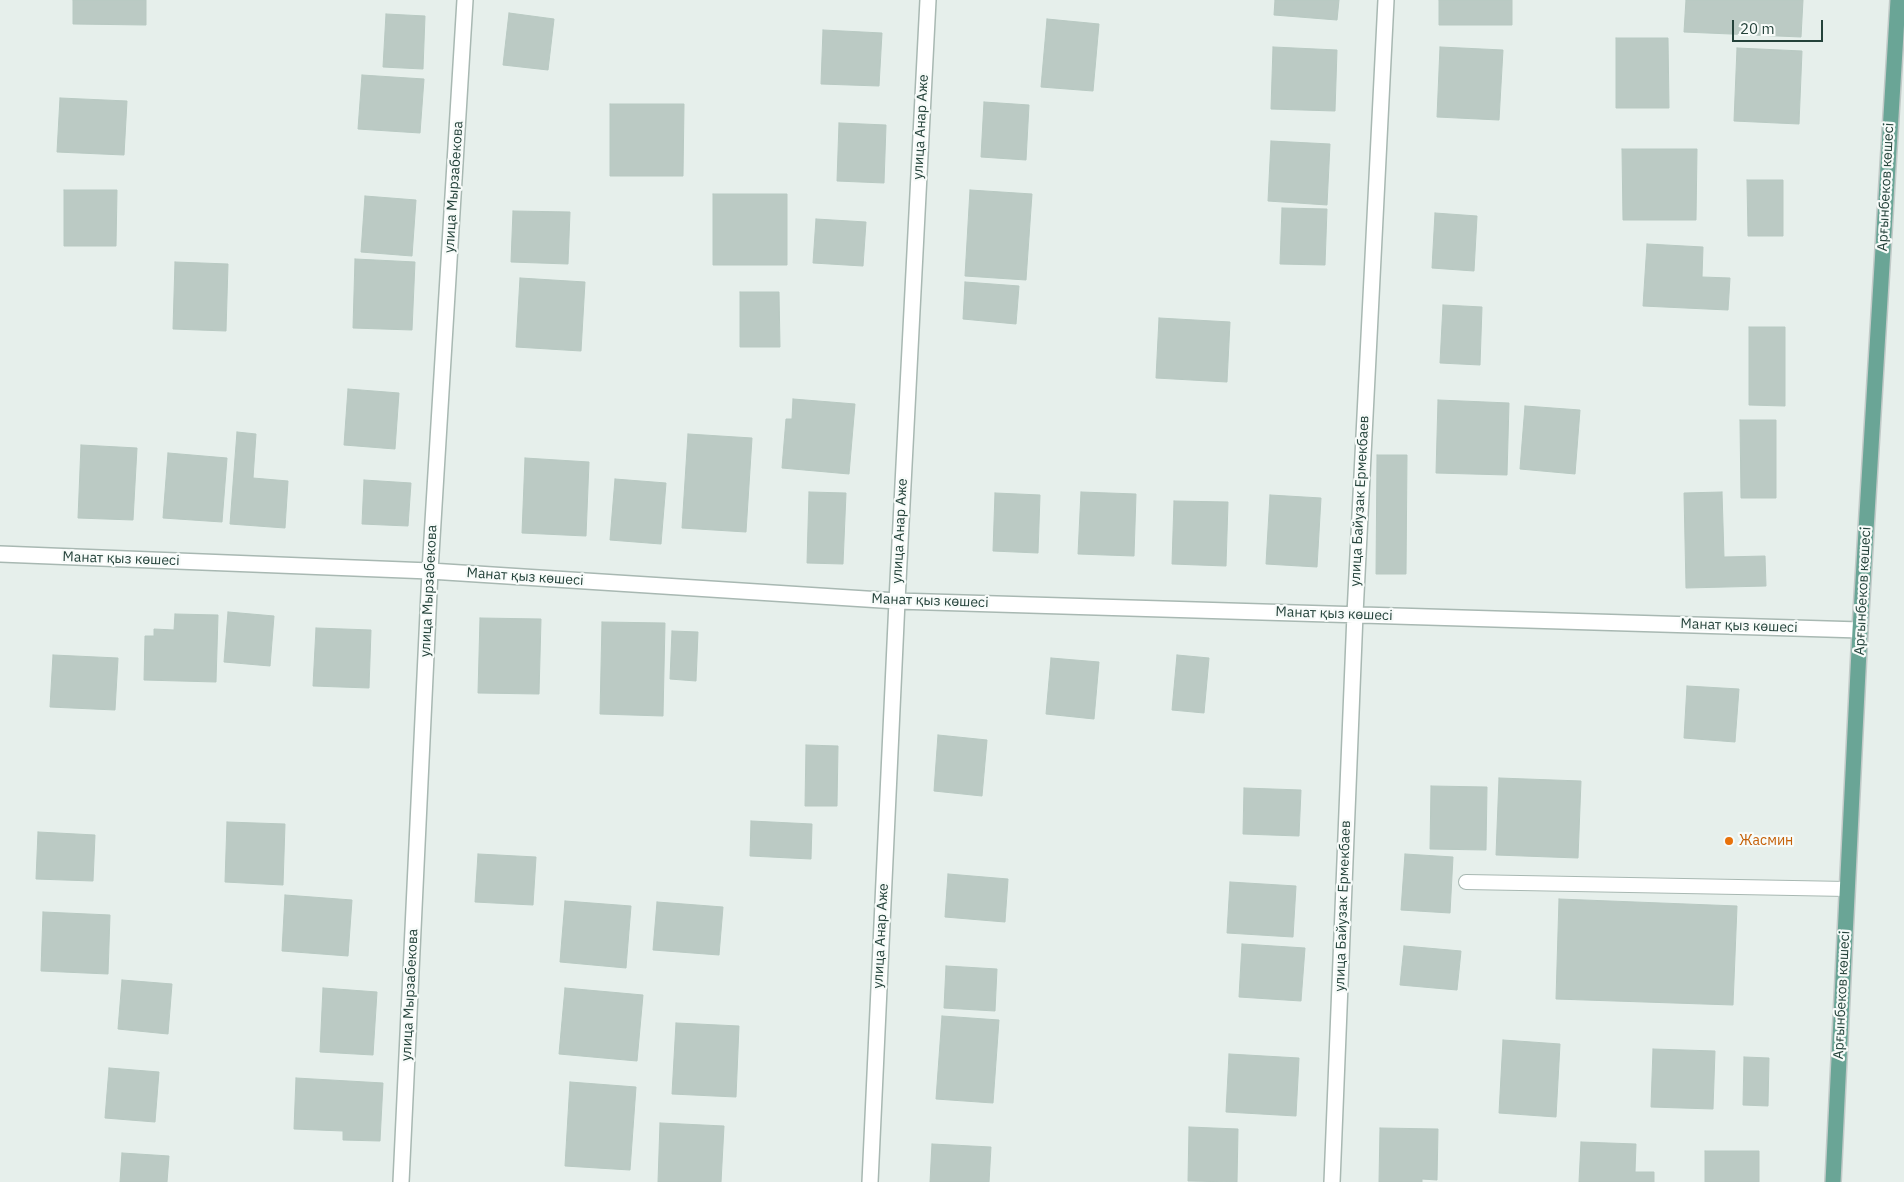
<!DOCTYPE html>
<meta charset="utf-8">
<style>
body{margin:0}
#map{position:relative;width:1904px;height:1182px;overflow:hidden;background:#e6efeb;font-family:"IBM Plex Sans",sans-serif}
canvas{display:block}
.scale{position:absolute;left:1732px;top:20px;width:91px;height:22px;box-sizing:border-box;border:2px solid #24423a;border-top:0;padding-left:6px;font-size:15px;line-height:18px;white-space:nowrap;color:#24423a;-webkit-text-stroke:4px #f7fbf9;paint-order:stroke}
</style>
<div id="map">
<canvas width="1904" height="1182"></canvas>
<div class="scale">20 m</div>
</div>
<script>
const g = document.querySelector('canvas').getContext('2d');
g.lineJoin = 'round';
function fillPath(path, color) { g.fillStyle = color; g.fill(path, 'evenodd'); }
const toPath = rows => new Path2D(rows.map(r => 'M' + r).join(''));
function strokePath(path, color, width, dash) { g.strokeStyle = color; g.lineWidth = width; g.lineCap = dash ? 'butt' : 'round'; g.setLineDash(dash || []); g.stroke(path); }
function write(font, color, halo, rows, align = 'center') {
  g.font = font + ' "IBM Plex Sans",sans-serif'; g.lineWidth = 4.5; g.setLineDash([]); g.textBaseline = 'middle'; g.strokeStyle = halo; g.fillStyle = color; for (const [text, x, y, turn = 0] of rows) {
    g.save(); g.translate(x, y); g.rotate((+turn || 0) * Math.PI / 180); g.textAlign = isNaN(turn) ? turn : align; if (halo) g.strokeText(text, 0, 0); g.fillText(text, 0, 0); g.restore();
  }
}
const building = toPath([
 [73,0,146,0,146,25,73,24,73,0],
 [1275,0,1339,0,1337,20,1274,15,1275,0],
 [1439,0,1512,0,1512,25,1439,25,1439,0],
 [1686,0,1803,0,1801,37,1684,32,1686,0],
 [509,13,554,19,548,70,503,65,509,13],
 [386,14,425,16,423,69,383,67,386,14],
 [1047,19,1099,24,1093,91,1041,87,1047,19],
 [823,30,882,33,879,86,821,84,823,30],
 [1616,38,1668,38,1669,108,1616,108,1616,38],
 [1273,47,1337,50,1335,111,1271,109,1273,47],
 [1440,47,1503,50,1499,120,1437,117,1440,47],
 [1737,48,1802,51,1799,124,1734,121,1737,48],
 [362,75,424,79,420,133,358,129,362,75],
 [60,98,127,101,124,155,57,152,60,98],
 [984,102,1029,105,1026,160,981,157,984,102],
 [610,104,684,104,683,176,610,176,610,104],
 [839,123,886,125,884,183,837,181,839,123],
 [1271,141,1330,144,1327,205,1268,201,1271,141],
 [1622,149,1697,149,1696,220,1623,220,1622,149],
 [1747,180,1783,180,1783,236,1748,236,1747,180],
 [64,190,117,190,116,246,64,246,64,190],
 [970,190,1032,194,1026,280,965,276,970,190],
 [713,194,787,194,787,265,713,265,713,194],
 [365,196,416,200,412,256,361,252,365,196],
 [1282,208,1327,209,1325,265,1280,264,1282,208],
 [513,211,570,212,568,264,511,262,513,211],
 [1435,213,1477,216,1474,271,1432,268,1435,213],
 [816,219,866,222,863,266,813,263,816,219],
 [1647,244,1703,247,1702,277,1730,278,1728,310,1643,306,1647,244],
 [355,259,415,262,412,330,353,328,355,259],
 [175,262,228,264,226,331,173,329,175,262],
 [520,278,585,282,581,351,516,347,520,278],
 [965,282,1019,286,1016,324,963,319,965,282],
 [740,292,779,292,780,347,740,347,740,292],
 [1443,305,1482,307,1480,365,1440,363,1443,305],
 [1159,318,1230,322,1227,382,1156,378,1159,318],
 [1749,327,1785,327,1785,406,1749,405,1749,327],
 [348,389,399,393,395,449,344,445,348,389],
 [793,399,855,404,849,474,782,468,786,419,792,419,793,399],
 [1438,400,1509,403,1507,475,1436,473,1438,400],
 [1525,406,1580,410,1575,474,1520,469,1525,406],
 [1740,420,1776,420,1776,498,1741,498,1740,420],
 [237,432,256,434,253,478,288,481,285,528,230,524,237,432],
 [688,434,752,438,746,532,682,528,688,434],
 [81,445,137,448,133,520,78,518,81,445],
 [168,453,227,458,222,522,163,518,168,453],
 [1377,455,1407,455,1406,574,1376,574,1377,455],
 [525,458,589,462,586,536,522,533,525,458],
 [615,479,666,483,661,544,610,540,615,479],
 [364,480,411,483,408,526,362,524,364,480],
 [809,492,846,493,843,564,807,563,809,492],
 [1081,492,1136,494,1134,556,1078,554,1081,492],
 [1722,492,1724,557,1765,556,1766,586,1686,588,1684,493,1722,492],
 [995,493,1040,495,1038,553,993,551,995,493],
 [1270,495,1321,498,1317,567,1266,564,1270,495],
 [1174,501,1228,502,1226,566,1172,564,1174,501],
 [228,612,274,616,270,666,224,662,228,612],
 [175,614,218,615,216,682,144,680,145,636,154,636,154,629,174,630,175,614],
 [480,618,541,619,539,694,478,693,480,618],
 [602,622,665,623,663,716,600,714,602,622],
 [316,628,371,630,369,688,313,686,316,628],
 [672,631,698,632,696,681,670,679,672,631],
 [53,655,118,658,115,710,50,707,53,655],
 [1177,655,1209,658,1204,713,1172,710,1177,655],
 [1051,658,1099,662,1094,719,1046,714,1051,658],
 [1687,686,1739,689,1735,742,1684,738,1687,686],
 [938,735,987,740,982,796,934,791,938,735],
 [806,745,838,746,837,806,805,806,806,745],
 [1499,778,1581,781,1578,858,1496,855,1499,778],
 [1431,786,1487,787,1486,850,1430,849,1431,786],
 [1244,788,1301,790,1299,836,1243,834,1244,788],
 [751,821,812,824,811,859,750,856,751,821],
 [227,822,285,824,283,885,225,882,227,822],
 [38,832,95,835,93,881,36,879,38,832],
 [478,854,536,857,533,905,475,902,478,854],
 [1405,854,1453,857,1450,913,1401,910,1405,854],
 [948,874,1008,879,1005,922,945,917,948,874],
 [1230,882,1296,886,1293,937,1227,933,1230,882],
 [285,895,352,900,348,956,282,951,285,895],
 [1559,899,1737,906,1733,1005,1556,999,1559,899],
 [565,901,631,906,626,968,560,962,565,901],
 [657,902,723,907,719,955,653,950,657,902],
 [43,912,110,915,108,974,41,971,43,912],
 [1242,944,1305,948,1301,1001,1239,997,1242,944],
 [1404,946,1461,951,1457,990,1400,985,1404,946],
 [946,966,997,969,995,1011,944,1008,946,966],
 [122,980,172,984,168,1034,118,1029,122,980],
 [323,988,377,992,373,1055,320,1052,323,988],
 [565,988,643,995,637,1061,559,1054,565,988],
 [942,1016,999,1020,993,1103,936,1099,942,1016],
 [676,1023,739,1026,736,1097,672,1094,676,1023],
 [1503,1040,1560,1044,1556,1117,1499,1113,1503,1040],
 [1653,1049,1715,1051,1713,1109,1651,1107,1653,1049],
 [1229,1054,1299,1058,1296,1116,1226,1112,1229,1054],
 [1744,1057,1769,1058,1768,1106,1743,1105,1744,1057],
 [109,1068,159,1072,155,1122,105,1118,109,1068],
 [296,1078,383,1083,380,1141,343,1140,343,1131,294,1129,296,1078],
 [570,1082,636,1087,630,1170,565,1166,570,1082],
 [660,1123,724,1126,721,1182,658,1182,660,1123],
 [1189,1127,1238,1129,1237,1182,1188,1181,1189,1127],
 [1380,1128,1438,1129,1437,1180,1422,1179,1422,1182,1379,1182,1380,1128],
 [1581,1142,1636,1144,1635,1172,1654,1172,1654,1182,1579,1182,1581,1142],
 [932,1144,991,1147,989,1182,930,1182,932,1144],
 [1705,1151,1759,1151,1759,1182,1705,1182,1705,1151],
 [122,1153,169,1156,167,1182,120,1182,122,1153]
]);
fillPath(building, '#bbcac4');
strokePath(building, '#b8c9c2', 1);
const lane = toPath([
 [1466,882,1847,889]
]);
const street = toPath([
 [0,554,430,571,897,601,1860,630],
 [401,1182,430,571,465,0],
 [870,1182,897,601,928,0],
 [1332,1182,1355,614,1386,0]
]);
const primary = toPath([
 [1833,1182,1860,630,1898,0]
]);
strokePath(lane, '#a8b8b2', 16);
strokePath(street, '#a8b8b2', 18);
strokePath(primary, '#c2cac8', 18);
strokePath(lane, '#fff', 14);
strokePath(street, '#fff', 15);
strokePath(primary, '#6aa596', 15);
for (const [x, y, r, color] of [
 [1729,841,5,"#e8710a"]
]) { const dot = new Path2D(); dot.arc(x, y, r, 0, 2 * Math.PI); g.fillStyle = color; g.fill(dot); strokePath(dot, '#f7fbf9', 2); }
write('14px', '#24423a', '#f7fbf9', [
 ["улица Анар Аже",921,127,-87],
 ["улица Мырзабекова",454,187,-86],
 ["Арғынбеков көшесі",1886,187,-87],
 ["улица Байузак Ермекбаев",1360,501,-87],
 ["улица Анар Аже",900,531,-87],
 ["Манат қыз көшесі",121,559,2],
 ["Манат қыз көшесі",525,577,4],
 ["улица Мырзабекова",429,591,-87],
 ["Арғынбеков көшесі",1863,591,-87],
 ["Манат қыз көшесі",930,601,2],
 ["Манат қыз көшесі",1334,614,2],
 ["Манат қыз көшесі",1739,626,2],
 ["улица Байузак Ермекбаев",1343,906,-88],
 ["улица Анар Аже",881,936,-87],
 ["улица Мырзабекова",410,995,-87],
 ["Арғынбеков көшесі",1842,995,-87]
]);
write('14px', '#c56008', '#f7fbf9', [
 ["Жасмин",1739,841]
], 'left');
</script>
